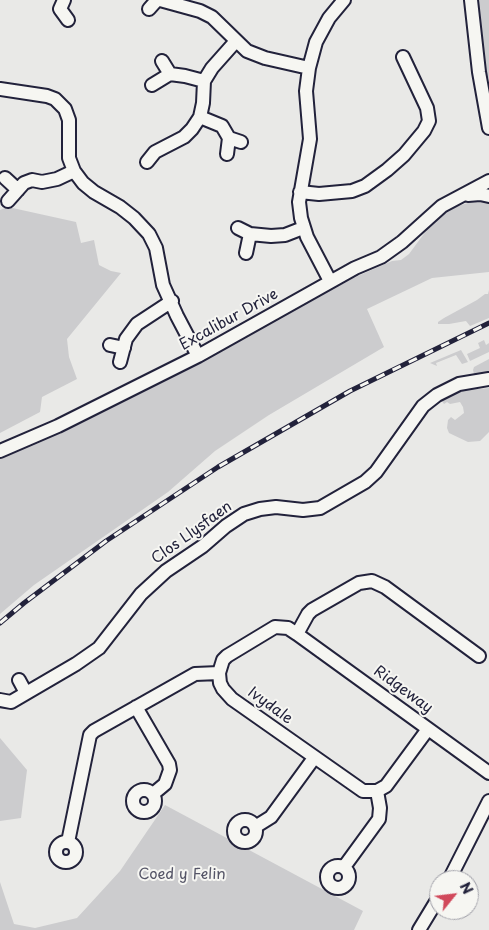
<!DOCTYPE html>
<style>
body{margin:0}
#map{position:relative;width:489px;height:930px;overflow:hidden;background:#e9e9e7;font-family:"Playpen Sans",sans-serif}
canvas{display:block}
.north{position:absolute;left:429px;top:870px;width:50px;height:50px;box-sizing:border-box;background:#f6f6f2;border:1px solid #a1a1a9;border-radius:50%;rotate:61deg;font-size:14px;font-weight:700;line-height:20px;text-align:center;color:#22223b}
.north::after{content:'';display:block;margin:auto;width:18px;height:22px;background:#d1495b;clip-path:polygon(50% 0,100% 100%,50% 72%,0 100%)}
</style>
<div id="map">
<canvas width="489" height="930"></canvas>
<div class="north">N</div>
</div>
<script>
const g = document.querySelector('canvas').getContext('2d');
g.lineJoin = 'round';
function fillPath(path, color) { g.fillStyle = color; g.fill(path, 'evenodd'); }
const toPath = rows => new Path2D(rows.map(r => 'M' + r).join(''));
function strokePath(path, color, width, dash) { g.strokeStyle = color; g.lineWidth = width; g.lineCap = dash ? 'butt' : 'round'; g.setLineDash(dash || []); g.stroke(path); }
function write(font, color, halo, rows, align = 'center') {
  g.font = font + ' "Playpen Sans",sans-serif'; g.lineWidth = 4; g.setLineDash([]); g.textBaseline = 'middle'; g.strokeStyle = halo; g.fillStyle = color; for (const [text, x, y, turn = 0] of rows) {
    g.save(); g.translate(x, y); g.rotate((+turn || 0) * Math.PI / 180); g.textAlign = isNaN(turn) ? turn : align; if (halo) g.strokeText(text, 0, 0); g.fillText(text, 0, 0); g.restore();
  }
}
fillPath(toPath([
 [475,0,489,0,489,79,485,70],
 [474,201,484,201,489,203,489,272,432,278,367,309,384,347,269,415,215,451,168,492,34,585,0,614,0,456,60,432,201,361,351,279,392,261,401,260,409,254,426,231,444,214,455,207],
 [8,207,76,222,81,243,94,240,99,265,111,271,121,273,67,339,69,357,77,379,42,397,40,412,0,433,0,210],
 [489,290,489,318,470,326,466,321,449,324,438,324,438,322,444,318,477,300,485,294,488,294],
 [484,340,486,345,489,343,489,352,470,361,467,354,480,348,478,343],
 [461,350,468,362,462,364,456,355,436,363,437,366,430,363],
 [489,359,489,375,478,376,474,374,473,370,474,367],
 [470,386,479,389,489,388,489,432,480,441,468,442,449,433,447,428,448,420,451,417,455,420,464,413,463,407,460,402,450,404,447,402,444,404,440,398,443,394],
 [0,738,27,770,21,818,0,821],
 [165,805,363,911,354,930,0,930,0,882,14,924,35,928,77,918,120,871]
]), '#ccccce');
const minor = toPath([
 [64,0,60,9,68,20],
 [160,0,200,11,212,17,247,51,265,58,309,68],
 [471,0,479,72,489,128],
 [149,9,157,0],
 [162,61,170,74],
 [152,85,170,74,185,76,204,81],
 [0,89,47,96,55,99,65,109,69,120,69,158,74,171,83,183,94,192,120,207,134,218,149,234,156,248,163,285,177,316,198,356],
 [200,117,222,126,229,138,227,154],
 [229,138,241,142],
 [147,162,155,152,184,137,192,129,200,117,203,103,204,81,212,68,236,41],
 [5,178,18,190],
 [300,192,319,194,352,191,365,186,387,170,404,155,424,131,429,121,427,108,403,57],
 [468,195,480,194,489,196],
 [8,201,24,183,32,180,42,182,57,179,74,171],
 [238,228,250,234,271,236,285,235,303,228],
 [246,253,250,234],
 [330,281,307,237,301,218,299,202,310,139,306,91,309,68,316,42,329,18,344,0],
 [110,345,124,348],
 [120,362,126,339,137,324,172,301],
 [0,451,58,426,198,356,355,268,381,257,402,242,442,206,489,181],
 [297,634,308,614,312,610,359,583,372,581,385,587,479,656],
 [219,673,220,683,223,689,232,699,363,791,377,791,386,786,428,729],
 [19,680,26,693],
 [0,700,11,702,76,664,99,648,141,594,166,571,203,546,226,526,244,514,260,509,276,507,303,510,320,508,365,482,376,472,423,406,437,395,459,384,489,379],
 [136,707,169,764,170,770,165,784,153,794],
 '133 801a11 11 0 1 1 22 0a11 11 0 1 1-22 0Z',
 '234 831a11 11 0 1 1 22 0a11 11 0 1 1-22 0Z',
 [255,827,271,817,314,758],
 '56 852a10 10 0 1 1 20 0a10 10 0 1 1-20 0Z',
 [68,842,90,735,94,731,195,674,219,673,223,660,227,656,275,627,288,628,297,634,489,773],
 '327 877a11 11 0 1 1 22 0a11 11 0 1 1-22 0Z',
 [344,867,379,819,380,808,377,791],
 [449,880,489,801],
 [419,930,439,897]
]);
strokePath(minor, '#22223b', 16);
strokePath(minor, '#f6f6f2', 12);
const rail = toPath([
 [0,623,24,603,106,541,218,467,350,391,489,323]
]);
strokePath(rail, '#22223b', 5);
strokePath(rail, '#f6f6f2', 3, [9]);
write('15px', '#22223b', '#f6f6f2', [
 ["Excalibur Drive",229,320,-29],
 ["Clos Llysfaen",192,533,-36],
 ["Ridgeway",403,690,36],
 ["Ivydale",270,706,36]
]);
write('15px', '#555567', '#f6f6f2', [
 ["Coed y Felin",182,875]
]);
</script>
